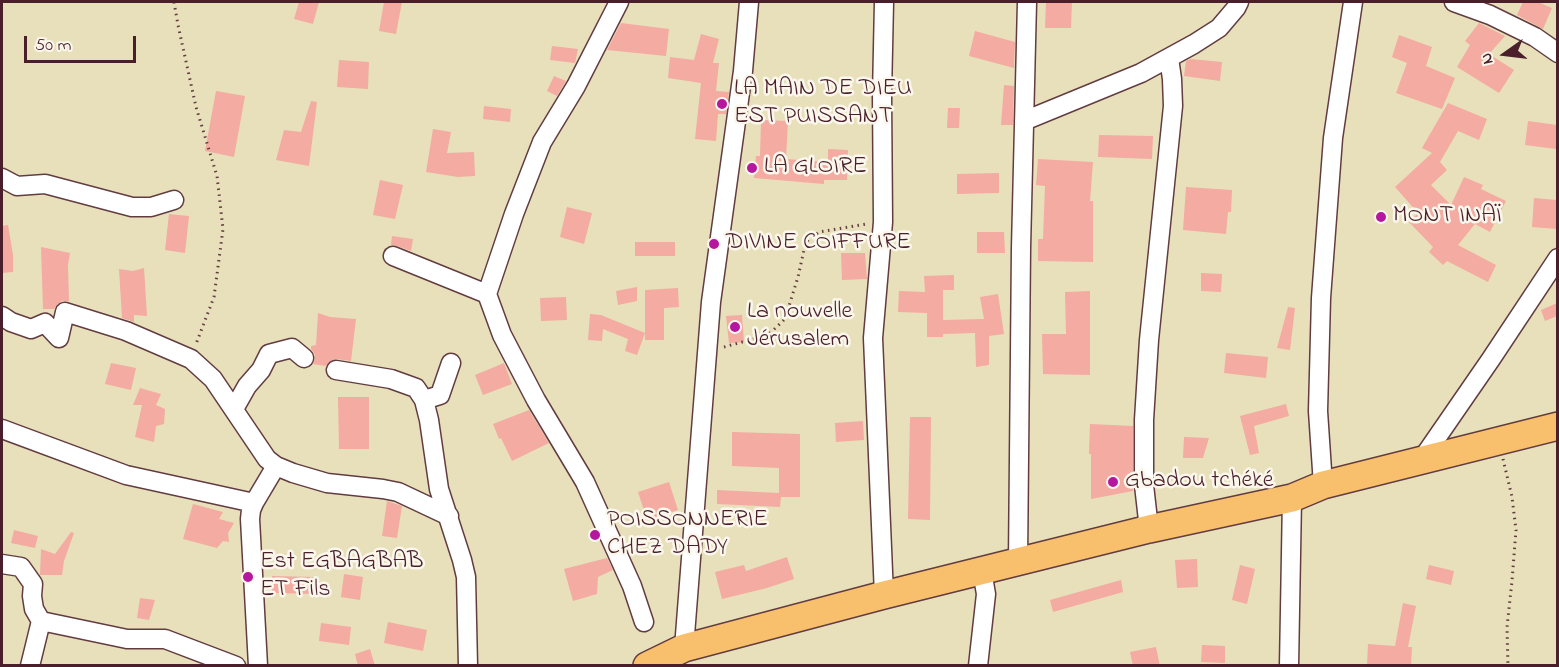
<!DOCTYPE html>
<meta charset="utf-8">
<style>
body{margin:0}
#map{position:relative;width:1559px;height:667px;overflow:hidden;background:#e8e0bb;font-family:"Indie Flower",sans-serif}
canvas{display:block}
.frame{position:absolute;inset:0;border:3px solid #4a1f2b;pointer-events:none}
.north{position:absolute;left:1475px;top:24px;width:60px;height:60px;-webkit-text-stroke:4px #fbf7ec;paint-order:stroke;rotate:256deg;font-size:16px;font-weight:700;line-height:24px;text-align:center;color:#4a1f2b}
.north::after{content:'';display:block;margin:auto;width:21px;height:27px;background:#4a1f2b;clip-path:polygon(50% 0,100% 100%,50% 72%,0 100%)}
.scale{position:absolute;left:24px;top:36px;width:112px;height:27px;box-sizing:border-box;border:3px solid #4a1f2b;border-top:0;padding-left:8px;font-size:18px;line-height:21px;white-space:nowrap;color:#4a1f2b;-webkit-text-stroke:4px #fbf7ec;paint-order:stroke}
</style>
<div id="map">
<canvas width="1559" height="667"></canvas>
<div class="frame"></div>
<div class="north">N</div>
<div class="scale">50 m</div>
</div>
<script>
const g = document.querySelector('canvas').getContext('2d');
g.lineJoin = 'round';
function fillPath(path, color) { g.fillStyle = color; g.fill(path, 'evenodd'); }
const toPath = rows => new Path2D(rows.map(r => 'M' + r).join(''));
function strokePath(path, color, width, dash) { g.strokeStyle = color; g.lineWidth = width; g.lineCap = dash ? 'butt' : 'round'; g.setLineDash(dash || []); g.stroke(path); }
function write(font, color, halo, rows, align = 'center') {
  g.font = font + ' "Indie Flower",sans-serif'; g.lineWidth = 5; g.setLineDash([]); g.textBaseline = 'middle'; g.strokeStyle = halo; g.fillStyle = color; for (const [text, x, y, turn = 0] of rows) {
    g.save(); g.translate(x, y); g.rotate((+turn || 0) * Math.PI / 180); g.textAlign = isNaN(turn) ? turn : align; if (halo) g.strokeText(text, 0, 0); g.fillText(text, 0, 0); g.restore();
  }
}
fillPath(toPath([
 [299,2,319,2,313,24,294,19],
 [384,2,402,2,396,34,379,31],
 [1046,2,1072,2,1071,28,1045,28],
 [1523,2,1538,2,1552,8,1543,29,1517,15],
 [621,23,669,29,666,56,607,50],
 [1479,23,1505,36,1489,54,1514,70,1499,93,1457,67,1470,45,1465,41],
 [975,31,1015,42,1014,68,969,56],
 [701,34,719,39,713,63,719,63,716,91,729,92,726,114,718,114,716,141,695,139,701,83,668,78,670,57,694,60],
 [1399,35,1432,47,1426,66,1455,78,1442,109,1396,93,1407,63,1392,57],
 [552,46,578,49,575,63,550,60],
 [1191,59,1222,62,1220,81,1184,76,1186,61],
 [339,60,369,62,368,89,337,87],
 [554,76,566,81,557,96,547,91],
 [1004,85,1014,86,1013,125,1001,125],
 [216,91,245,96,234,157,205,151],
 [311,101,317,102,309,166,276,160,284,130,301,132],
 [1448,103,1487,119,1479,140,1458,131,1440,162,1447,170,1431,185,1451,205,1464,177,1483,185,1481,189,1506,201,1490,232,1475,224,1458,245,1496,265,1488,282,1447,261,1443,265,1429,252,1433,247,1409,222,1418,213,1395,187,1432,153,1422,148],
 [484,106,511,109,510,122,483,119],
 [948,108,960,108,959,128,947,128],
 [761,120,788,121,786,159,828,162,828,149,848,150,847,180,824,180,824,184,754,178,756,156,760,156],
 [1528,121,1557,125,1556,149,1525,145],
 [433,129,451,132,447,153,474,152,475,176,458,177,426,172],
 [1099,135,1153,136,1152,159,1098,157],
 [1038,159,1093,162,1090,201,1093,201,1093,262,1038,261,1038,239,1043,239,1045,186,1036,185],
 [999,173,999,193,957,194,957,174],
 [380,180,403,185,395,219,373,215],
 [1186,187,1232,190,1231,212,1228,212,1226,234,1183,230],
 [1534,198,1557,200,1557,229,1532,227],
 [567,207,592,213,584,244,560,237],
 [169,214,189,216,185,253,165,250],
 [8,225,13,255,13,272,2,273,2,226],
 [977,232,1004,232,1005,253,977,253],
 [392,236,413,239,411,251,397,246,391,245],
 [635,242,675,242,675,256,635,256],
 [41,247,70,253,68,265,69,301,62,301,57,305,54,309,43,309],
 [841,253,865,253,867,279,842,280],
 [144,268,147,316,134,315,134,322,122,318,119,269,133,271],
 [1201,273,1222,274,1221,292,1201,291],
 [954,275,954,290,943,290,943,320,984,319,980,297,998,294,1004,334,989,336,989,365,976,367,975,333,943,334,943,337,927,337,927,313,898,312,899,291,925,292,924,276],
 [637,287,637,301,618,305,616,291],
 [678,288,679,307,664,308,664,340,645,340,645,290],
 [1090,291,1090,375,1043,374,1042,334,1066,334,1065,292],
 [566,297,567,320,541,321,540,298],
 [1557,303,1557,316,1545,321,1541,310],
 [1288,307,1295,308,1290,350,1277,348],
 [318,313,330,317,356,319,351,361,337,359,332,360,326,366,313,364,315,359,315,355,311,349,311,346,316,345],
 [590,314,601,315,645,333,637,355,625,351,628,339,603,329,602,341,588,340],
 [742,315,744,342,729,343,726,316],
 [1226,353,1268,357,1266,378,1224,373],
 [111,363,136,368,131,390,105,384],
 [504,363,512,384,483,395,475,375],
 [140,388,161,394,156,405,165,409,164,424,156,426,154,442,135,437,142,405,133,405],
 [338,397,369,397,369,449,339,449],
 [1286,404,1289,416,1254,426,1259,453,1250,455,1240,416],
 [529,410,549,443,512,461,501,438,499,439,493,424],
 [910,417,931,417,930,520,908,519],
 [863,421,864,440,836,442,835,423],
 [1090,424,1133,426,1133,491,1091,499,1091,454,1089,454],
 [732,432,800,434,800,497,781,497,780,507,717,504,717,490,779,493,779,468,732,466],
 [1184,437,1209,438,1203,458,1183,458],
 [669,482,678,510,647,520,638,492],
 [387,501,402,506,397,538,382,536],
 [193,504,223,512,219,519,234,523,228,533,229,542,223,541,217,548,183,539],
 [14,530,38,536,35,548,11,543],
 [71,532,74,533,64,561,62,575,40,575,41,549,55,554],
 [787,557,794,579,767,588,722,599,715,572,744,565,746,571],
 [607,558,613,570,598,577,597,594,573,601,564,569],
 [1197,559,1198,587,1177,588,1175,560],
 [1240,565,1255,569,1247,604,1232,600],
 [1429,565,1454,571,1451,585,1426,579],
 [344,574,363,577,360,600,341,597],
 [272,576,317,577,317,594,272,593],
 [1121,580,1123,592,1053,612,1050,600],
 [140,598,155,600,149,620,137,618],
 [1403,603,1416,606,1408,647,1412,647,1411,666,1367,666,1368,644,1395,646],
 [388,622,427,630,423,651,384,643],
 [321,623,351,627,349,645,319,641],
 [1202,645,1225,646,1225,663,1201,662],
 [1156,647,1160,666,1133,666,1130,652],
 [370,649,375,666,358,666,355,654]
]), '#f3aba2');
const minor = toPath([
 [619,2,576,86,542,142,514,214,487,294,502,335,536,400,585,482,632,586,644,622],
 [1454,2,1490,15,1535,37,1558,53],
 [1024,121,1141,73,1194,44,1219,28,1236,8,1239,2],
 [2,178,17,186,45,184,132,207,151,207,174,200],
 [393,256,487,294],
 [2,316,11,322,31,329,45,323,59,338,65,312,126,331,191,359,213,379,267,459,276,466,293,473,327,483,383,489,398,492,449,516],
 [336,370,391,379,416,388,424,400,429,420,439,489,462,560,466,577,468,666],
 [424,400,440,395,451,363],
 [234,409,247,386,261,370,269,354,292,348,304,358],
 [2,429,126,475,254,503],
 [1422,459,1491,359,1558,258],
 [1323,485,1318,411,1321,298,1333,138,1353,2],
 [1149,529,1144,485,1144,420,1149,340,1173,106,1172,79,1169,58],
 [1018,562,1021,248,1027,2],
 [2,564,21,567,33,584,32,596,34,609,41,621,127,639,165,639,236,666],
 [884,595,873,338,883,222,882,95,884,2],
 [684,648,711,302,743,71,749,2],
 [30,666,41,621],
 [258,666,250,519,251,510,254,503,276,466],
 [978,666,986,594,982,571],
 [1289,666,1292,498]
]);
const highway = toPath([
 [647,666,684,648,884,595,1149,529,1292,498,1323,485,1558,426]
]);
strokePath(minor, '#623c41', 21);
strokePath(highway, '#623c41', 30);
strokePath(toPath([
 [174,2,178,25,196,107,217,176,223,229,214,297,196,344],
 [724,347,768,335,785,319,798,277,804,250,808,240,819,232,866,224],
 [1503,459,1512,497,1516,530,1512,581,1507,627,1508,666]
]), '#623c41', 3, [1.5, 4.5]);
strokePath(minor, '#fff', 18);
strokePath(highway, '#f8bf6c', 27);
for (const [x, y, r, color] of [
 [722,104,6,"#b5179e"],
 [752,168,6,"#b5179e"],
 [1381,217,6,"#b5179e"],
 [714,244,6,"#b5179e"],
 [735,327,6,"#b5179e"],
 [1113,482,6,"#b5179e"],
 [595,535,6,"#b5179e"],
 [248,577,6,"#b5179e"]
]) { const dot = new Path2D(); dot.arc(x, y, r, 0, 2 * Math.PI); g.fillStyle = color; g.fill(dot); strokePath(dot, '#fbf7ec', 2); }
write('24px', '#4a1f2b', '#fbf7ec', [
 ["LA MAIN DE DIEU",734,90],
 ["EST PUISSANT",734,118],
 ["LA GLOIRE",764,168],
 ["MONT INAÏ",1393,217],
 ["DIVINE COIFFURE",726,244],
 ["La nouvelle",747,313],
 ["Jérusalem",747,341],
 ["Gbadou tchéké",1125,482],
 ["POISSONNERIE",607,521],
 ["CHEZ DADY",607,549],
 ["Est EGBAGBAB",260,563],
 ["ET Fils",260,591]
], 'left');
</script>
